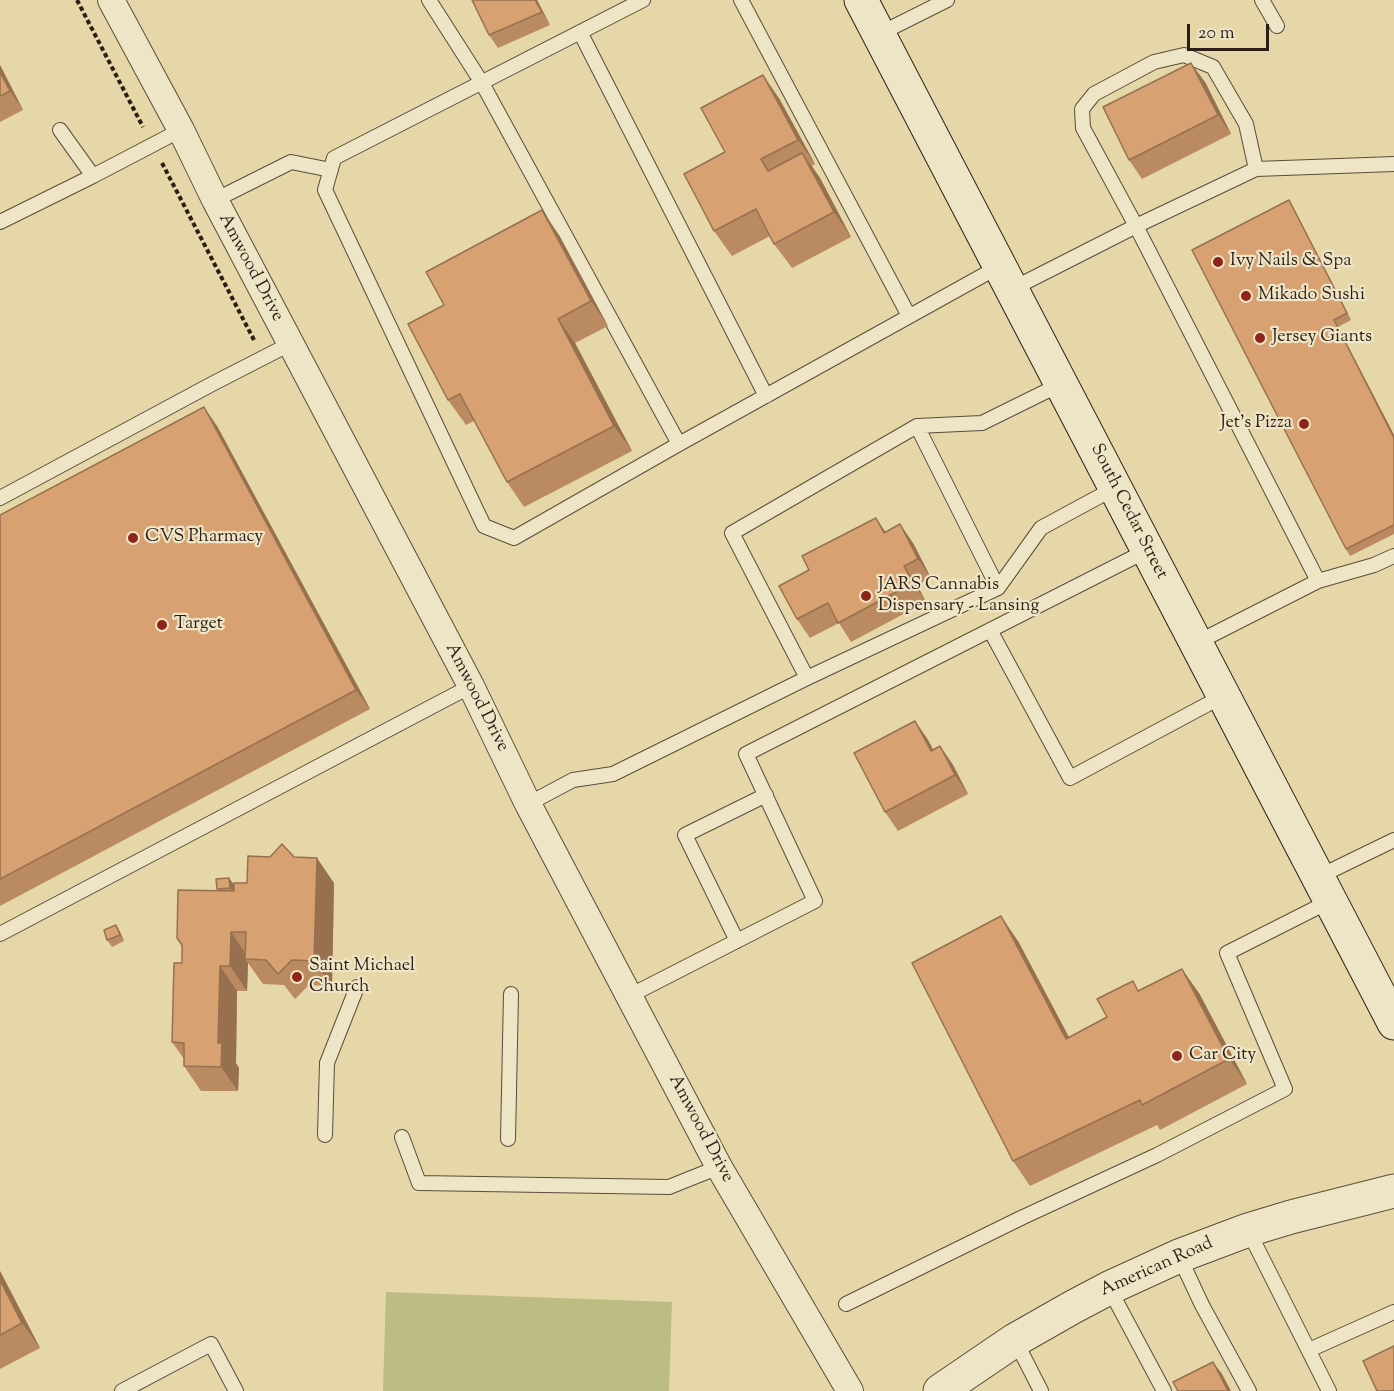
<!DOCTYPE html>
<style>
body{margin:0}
#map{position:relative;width:1394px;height:1391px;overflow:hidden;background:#e5d7a8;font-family:"Sorts Mill Goudy",serif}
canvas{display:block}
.scale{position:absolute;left:1187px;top:24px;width:82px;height:27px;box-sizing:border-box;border:3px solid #2c1e16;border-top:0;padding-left:8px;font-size:18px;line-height:21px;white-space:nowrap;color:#2c1e16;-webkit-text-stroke:4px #eee5c6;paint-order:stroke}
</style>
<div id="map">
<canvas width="1394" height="1391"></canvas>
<div class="scale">20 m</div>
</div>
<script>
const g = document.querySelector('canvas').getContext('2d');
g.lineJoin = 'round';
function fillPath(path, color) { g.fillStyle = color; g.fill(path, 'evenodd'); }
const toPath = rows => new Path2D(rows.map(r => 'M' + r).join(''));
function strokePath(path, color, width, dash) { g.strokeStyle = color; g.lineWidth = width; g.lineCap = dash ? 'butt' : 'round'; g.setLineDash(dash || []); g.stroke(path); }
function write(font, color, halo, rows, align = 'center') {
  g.font = font + ' "Sorts Mill Goudy",serif'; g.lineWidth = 4.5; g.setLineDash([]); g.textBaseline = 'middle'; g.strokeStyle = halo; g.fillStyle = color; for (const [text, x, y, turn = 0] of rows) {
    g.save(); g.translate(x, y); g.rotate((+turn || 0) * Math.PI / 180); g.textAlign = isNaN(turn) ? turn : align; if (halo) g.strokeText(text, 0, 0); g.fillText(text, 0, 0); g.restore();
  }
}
fillPath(toPath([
 [386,1292,672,1302,669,1391,383,1391]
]), '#bcbc83');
const service = toPath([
 [429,0,482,83,679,444],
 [643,0,334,158,325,190,484,526,514,538,679,444,1000,266],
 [741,0,909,316],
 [1262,0,1277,26],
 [580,32,766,396],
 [879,34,947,0],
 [60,130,93,176],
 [1256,169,1246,124,1213,67,1184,55,1154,62,1094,94,1082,109,1083,128,1136,226,1318,581],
 [215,200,291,162,331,170],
 [0,222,93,176,181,130],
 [1012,289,1136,226,1256,169,1394,164],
 [917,426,998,588],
 [0,498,212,384,290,344],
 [990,630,1070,778,1223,696],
 [1196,643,1318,581,1374,565,1394,556],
 [807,678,732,533,917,426,982,423,1061,384],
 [528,804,573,780,613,774,807,678,998,588,1041,528,1115,488],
 [1318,877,1394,840],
 [0,934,471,686],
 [737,941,685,835,766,795],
 [629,996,815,901,746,754,1148,550],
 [325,1135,327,1063,357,987],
 [402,1137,419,1183,669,1187,719,1167],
 [508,1139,511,994],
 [1248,1230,1329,1391],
 [1179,1256,1202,1305,1249,1391],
 [1109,1288,1164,1391],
 [846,1304,1021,1218,1157,1155,1285,1089,1227,953,1330,901],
 [1015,1340,1041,1391],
 [1309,1350,1394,1312],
 [122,1391,211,1344,236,1391]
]);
const minor = toPath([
 [111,0,181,130,215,200,471,686,528,804,719,1167,850,1391]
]);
const tertiary = toPath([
 [940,1391,1015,1340,1073,1307,1109,1288,1179,1256,1248,1230,1291,1217,1394,1191]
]);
const secondary = toPath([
 [861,0,1394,1023]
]);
strokePath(service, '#5a4c3a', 16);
strokePath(minor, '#5a4c3a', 28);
strokePath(tertiary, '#5a4c3a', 35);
strokePath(secondary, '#2c1e16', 35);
strokePath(toPath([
 [77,0,143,127],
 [162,163,254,340]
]), '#2c1e16', 4, [4.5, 3]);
strokePath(service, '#eee5c6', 14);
strokePath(minor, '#eee5c6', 26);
strokePath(tertiary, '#eee5c6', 33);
strokePath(secondary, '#eee5c6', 33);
fillPath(toPath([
 [472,0,537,0,550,25,498,48,489,35],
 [0,65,23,110,0,122],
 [763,75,780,100,815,164,812,166,820,178,851,237,792,268,774,244,770,236,732,256,714,231,725,152],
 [1205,82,1231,134,1142,179,1129,160],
 [1293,207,1351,320,1338,327,1394,435,1394,534,1350,556,1346,549],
 [559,235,608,326,575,343,632,451,524,507,507,482,474,421,466,425,448,400],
 [217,426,370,709,0,906,0,515],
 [886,532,913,543,931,578,917,585,926,602,851,642,839,623,810,638,797,619],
 [915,721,928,740,933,750,940,746,953,765,968,794,898,831,885,812],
 [294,857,334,883,332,986,309,985,295,999,284,985,263,984,248,963,247,991,237,991,236,1063,239,1068,238,1091,201,1091,184,1066,184,1059,172,1042,182,963,182,946,177,938,219,891,217,889,229,878,234,885,247,883],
 [116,925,120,932,124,941,112,947,107,940],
 [1018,941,1069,1037,1107,1017,1139,991,1199,993,1247,1084,1160,1130,1157,1125,1030,1186,1013,1161],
 [0,1271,40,1348,0,1369]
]), '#ba8a61');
fillPath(toPath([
 [535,0,537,0,550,25,542,12],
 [1191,63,1205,82,1231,134,1218,115],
 [0,65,23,110,10,91,0,72],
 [763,75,780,100,815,164,798,140],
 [802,153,820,178,851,237,834,212],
 [1289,200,1293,207,1351,320,1347,313],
 [542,210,559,235,608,326,591,301],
 [558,319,575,343,632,451,614,426],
 [1334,320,1338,327,1394,435,1394,438],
 [204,407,217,426,370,709,356,690],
 [876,518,889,537,884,533],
 [900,524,913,543,931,578,918,559],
 [904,566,917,585,926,602,913,583],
 [915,721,928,740,944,770,931,751],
 [940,746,953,765,968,794,955,775],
 [317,858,334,883,332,986,314,961],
 [229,878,234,885,234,894,230,888],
 [1001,916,1018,941,1083,1064,1066,1039],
 [116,925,120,932,124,941,120,935],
 [231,932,248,957,245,959,248,963,247,991,230,966],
 [220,966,237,991,236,1063,239,1068,238,1091,221,1067,218,1043],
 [1182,969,1199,993,1247,1084,1229,1059],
 [0,1271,40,1348,22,1323,0,1280],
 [1213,1362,1222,1374,1231,1391,1228,1391]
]), '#97714f');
const building = toPath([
 [472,0,535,0,542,12,489,35,472,0],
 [1191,63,1218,115,1129,160,1103,107,1191,63],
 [0,72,10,91,0,96,0,72],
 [763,75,798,140,761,159,768,171,802,153,834,212,774,244,756,209,714,231,684,174,725,152,701,108,763,75],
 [1289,200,1347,313,1334,320,1394,438,1394,525,1346,549,1192,250,1289,200],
 [542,210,591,301,558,319,614,426,507,482,460,394,448,400,408,324,444,305,426,272,542,210],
 [204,407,356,690,0,879,0,515,204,407],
 [876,518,884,533,900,524,918,559,904,566,913,583,838,623,828,603,797,619,779,586,809,570,802,556,876,518],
 [915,721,931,751,940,746,955,775,885,812,854,753,915,721],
 [282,844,294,857,317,858,314,961,292,960,278,974,266,960,245,959,246,932,231,932,230,966,220,966,218,1043,222,1043,221,1067,184,1066,184,1043,172,1042,174,963,182,963,182,945,177,938,178,890,234,891,234,883,247,883,248,856,270,857,282,844],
 [229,878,230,888,217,889,216,879,229,878],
 [1001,916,1066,1039,1107,1017,1097,999,1133,981,1138,991,1182,969,1229,1059,1142,1105,1140,1100,1013,1161,912,963,1001,916],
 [116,925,120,935,107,940,104,930,116,925],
 [0,1280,22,1323,0,1335,0,1280],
 [1394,1346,1394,1391,1377,1391,1363,1361,1394,1346],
 [1213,1362,1228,1391,1178,1391,1173,1382,1213,1362]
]);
fillPath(building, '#d8a171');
strokePath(building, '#97714f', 1.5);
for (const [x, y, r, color] of [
 [1218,262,6,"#8f2418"],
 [1246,296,6,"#8f2418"],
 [1260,338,6,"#8f2418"],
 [1304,424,6,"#8f2418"],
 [133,538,6,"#8f2418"],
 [866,596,6,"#8f2418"],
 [162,625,6,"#8f2418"],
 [297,977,6,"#8f2418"],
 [1177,1056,6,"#8f2418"]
]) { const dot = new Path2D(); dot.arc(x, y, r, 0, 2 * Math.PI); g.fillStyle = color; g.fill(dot); strokePath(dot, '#eee5c6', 2); }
write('18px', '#2c1e16', '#eee5c6', [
 ["Ivy Nails & Spa",1230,262],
 ["Mikado Sushi",1258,296],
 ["Jersey Giants",1272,338],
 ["Jet's Pizza",1292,424,"right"],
 ["CVS Pharmacy",145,538],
 ["JARS Cannabis",878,586],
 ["Dispensary - Lansing",878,607],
 ["Target",174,625],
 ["Saint Michael",309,967],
 ["Church",309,988],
 ["Car City",1189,1056]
], 'left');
write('18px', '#2c1e16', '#eee5c6', [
 ["Amwood Drive",250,268,62],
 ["South Cedar Street",1128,512,63],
 ["Amwood Drive",476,698,63],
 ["Amwood Drive",700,1129,62],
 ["American Road",1157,1268,-24]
]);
</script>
